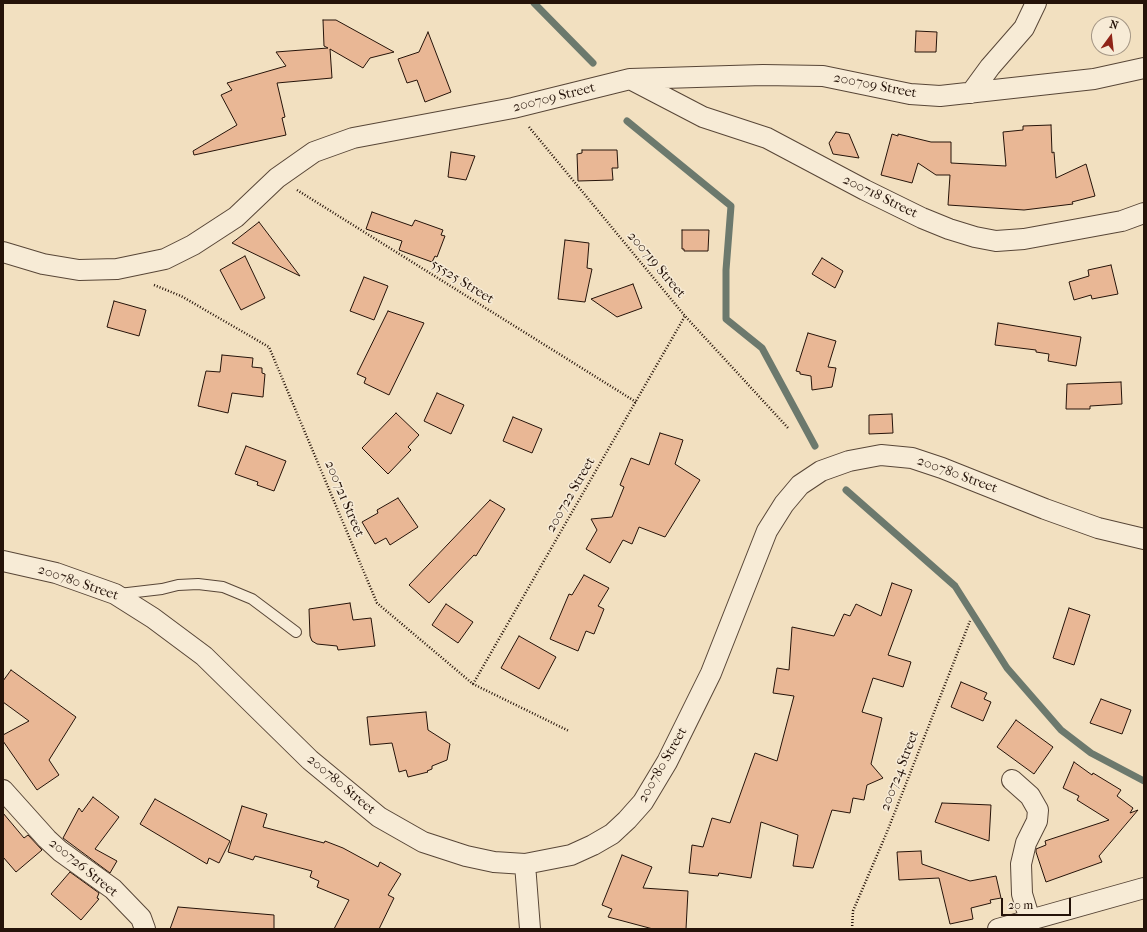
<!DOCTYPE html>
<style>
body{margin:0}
#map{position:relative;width:1147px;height:932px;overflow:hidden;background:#f2e0c0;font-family:"IM FELL French Canon",serif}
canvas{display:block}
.frame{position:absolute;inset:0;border:4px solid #251309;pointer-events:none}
.north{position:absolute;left:1091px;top:16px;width:40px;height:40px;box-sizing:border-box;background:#f7ebd6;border:1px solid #a39584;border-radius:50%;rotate:15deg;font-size:11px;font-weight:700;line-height:16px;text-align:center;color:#251309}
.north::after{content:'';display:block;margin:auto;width:14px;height:18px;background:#8f2418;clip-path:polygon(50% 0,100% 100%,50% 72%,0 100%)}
.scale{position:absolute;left:1001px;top:898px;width:70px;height:18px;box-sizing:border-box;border:2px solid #251309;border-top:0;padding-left:5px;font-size:12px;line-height:14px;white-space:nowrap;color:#251309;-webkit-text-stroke:3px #f7ebd6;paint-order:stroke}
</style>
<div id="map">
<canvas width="1147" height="932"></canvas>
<div class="frame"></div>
<div class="north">N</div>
<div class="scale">20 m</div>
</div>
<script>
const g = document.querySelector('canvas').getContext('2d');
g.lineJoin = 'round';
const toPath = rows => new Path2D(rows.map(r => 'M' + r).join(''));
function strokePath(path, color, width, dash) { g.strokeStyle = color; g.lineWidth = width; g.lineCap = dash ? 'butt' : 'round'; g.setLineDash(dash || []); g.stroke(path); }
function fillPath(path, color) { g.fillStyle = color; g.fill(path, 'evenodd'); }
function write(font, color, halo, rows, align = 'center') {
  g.font = font + ' "IM FELL French Canon",serif'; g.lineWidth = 3; g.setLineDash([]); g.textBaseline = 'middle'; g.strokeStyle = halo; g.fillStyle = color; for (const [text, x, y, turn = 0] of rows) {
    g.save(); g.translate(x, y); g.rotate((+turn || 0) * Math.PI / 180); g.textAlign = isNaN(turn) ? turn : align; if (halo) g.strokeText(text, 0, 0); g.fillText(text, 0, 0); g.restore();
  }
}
strokePath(toPath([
 [534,3,593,63],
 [627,121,731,206,726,270,726,319,762,348,815,446],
 [846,490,955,586,1007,668,1061,730,1091,753,1144,781]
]), '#6c796d', 7);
const building = toPath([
 [323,20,336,20,394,52,370,58,363,68,330,49,332,78,277,83,285,117,282,118,286,135,194,155,193,151,237,125,221,95,232,90,227,83,286,66,276,52,328,48,324,46,323,20],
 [916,31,937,32,936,52,915,52,916,31],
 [428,32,451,92,425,102,417,80,407,83,398,59,419,52,428,32],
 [1051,125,1052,153,1054,152,1056,178,1086,164,1095,196,1072,202,1073,204,1024,210,948,205,950,175,936,175,918,163,912,183,881,175,892,134,898,136,898,134,931,142,951,142,951,163,1006,166,1003,132,1023,130,1023,126,1051,125],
 [836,132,849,134,859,158,833,154,829,143,836,132],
 [582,150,617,150,618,168,612,168,613,180,578,181,577,154,582,153,582,150],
 [451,152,475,156,466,180,448,177,451,152],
 [372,212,412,226,415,220,443,230,441,235,445,236,437,257,435,256,432,262,399,250,402,241,366,229,372,212],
 [259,222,300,276,232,243,259,222],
 [682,230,709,230,708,251,684,251,684,249,682,249,682,230],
 [565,240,589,243,587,268,592,269,585,302,558,299,565,240],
 [245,256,265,298,241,310,220,270,245,256],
 [822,258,843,271,835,288,812,274,822,258],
 [1111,265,1118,294,1092,299,1091,295,1074,300,1069,282,1089,276,1088,270,1111,265],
 [364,277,388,286,374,320,350,311,364,277],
 [633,284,642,308,617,317,591,299,633,284],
 [114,301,146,310,139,336,107,327,114,301],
 [388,311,424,323,389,395,364,383,366,378,357,374,388,311],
 [998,323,1081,337,1076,366,1048,361,1049,354,1036,352,1036,350,995,345,998,323],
 [808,333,836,341,828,367,836,368,832,387,812,390,811,376,800,374,800,372,796,371,808,333],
 [222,355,253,358,252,367,262,368,262,373,265,374,263,397,232,393,228,413,198,406,206,371,220,372,222,355],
 [1121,382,1122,404,1090,406,1090,409,1066,409,1067,384,1121,382],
 [437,393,464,405,451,434,424,421,437,393],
 [396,413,419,435,408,447,411,450,388,474,362,448,396,413],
 [892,414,893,433,869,434,869,415,892,414],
 [513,417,542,429,532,453,503,441,513,417],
 [660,433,683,440,675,464,700,480,665,537,639,527,632,544,623,540,610,563,586,549,597,530,591,519,612,517,624,487,620,485,631,458,649,465,660,433],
 [246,446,286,461,274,491,257,485,258,482,235,474,246,446],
 [398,498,418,527,390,545,386,538,375,544,362,522,378,513,377,510,398,498],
 [490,500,505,509,476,556,474,555,429,603,409,585,490,500],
 [584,575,609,588,598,606,604,609,594,634,586,631,578,651,550,639,569,594,572,595,584,575],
 [892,583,912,590,888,655,911,662,903,687,873,678,862,712,882,718,871,764,883,778,867,785,864,800,853,798,850,813,832,810,813,868,793,866,798,835,761,822,751,878,719,873,718,876,689,873,692,845,703,847,712,818,730,823,755,753,777,761,794,696,773,693,777,668,789,670,792,627,834,636,844,614,850,616,856,604,881,616,892,583],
 [350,603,353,620,371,618,375,646,338,650,337,646,317,644,312,641,310,636,309,609,350,603],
 [446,604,473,622,458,643,432,625,446,604],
 [1069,608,1090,615,1074,665,1053,658,1069,608],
 [519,636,556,657,539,689,501,668,519,636],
 [11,670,76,717,49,760,59,775,37,790,3,741,3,735,29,721,3,702,3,681,11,670],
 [961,682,987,693,984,699,991,702,983,721,951,707,961,682],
 [1101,699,1131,710,1122,734,1090,723,1101,699],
 [426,712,428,730,450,744,447,760,432,766,432,769,427,771,428,772,408,777,406,770,399,772,392,743,370,745,367,717,426,712],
 [1016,720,1053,747,1034,774,997,747,1016,720],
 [1074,762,1092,775,1093,773,1121,790,1117,796,1133,808,1130,813,1138,810,1099,856,1102,862,1046,882,1036,852,1036,849,1046,845,1045,841,1109,820,1077,800,1079,796,1063,788,1074,762],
 [93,797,119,817,95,849,117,861,110,873,63,838,79,808,82,812,93,797],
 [155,799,230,841,219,863,209,858,207,864,140,824,155,799],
 [942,803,991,805,989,841,935,822,942,803],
 [242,806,267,814,263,827,324,843,325,841,343,848,378,867,380,862,401,874,388,895,394,898,379,929,334,929,349,900,317,887,319,881,310,877,312,871,255,856,253,860,228,852,242,806],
 [3,813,24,838,28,835,42,850,16,872,3,857,3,813],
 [921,851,922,864,970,881,996,876,1001,898,990,900,991,903,971,908,973,919,950,924,939,878,899,880,897,852,921,851],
 [622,855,652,867,643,888,688,891,686,929,653,929,608,917,612,909,602,905,622,855],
 [70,872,99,893,97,898,99,899,81,920,51,894,70,872],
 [178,907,274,915,274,929,170,929,178,907]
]);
fillPath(building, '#e9b795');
strokePath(building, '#251309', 1);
const lane = toPath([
 [119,594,162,589,178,585,198,584,223,587,252,599,296,632]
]);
const street = toPath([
 [630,79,703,117,767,138,865,190,922,218,949,229,975,237,996,241,1024,239,1122,221,1144,213],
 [971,93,990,67,1024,28,1036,3],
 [3,252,43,264,79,270,117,269,165,259,193,245,236,217,277,178,314,152,353,138,513,108,630,79,763,75,823,76,910,94,940,96,1094,79,1144,68],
 [3,561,56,573,115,594,153,618,204,656,310,760,379,817,423,842,466,856,494,862,525,864,571,855,593,845,612,834,627,820,643,802,667,762,711,673,767,531,784,504,800,485,821,471,849,461,881,455,912,458,942,468,1045,509,1098,528,1144,539],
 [1012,780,1030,796,1038,810,1037,821,1026,843,1021,864,1022,894,1030,920],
 [3,790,47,839,60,851,113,889,141,918,145,929],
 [525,864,530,929],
 [998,929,1144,888]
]);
strokePath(lane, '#584637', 12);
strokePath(street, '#584637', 22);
strokePath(toPath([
 [529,127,685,316,789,429],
 [297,190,636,402],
 [154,285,181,296,269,347,377,603,473,684,569,731],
 [473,684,685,316],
 [852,929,853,911,887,832,970,621]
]), '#251309', 2.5, [1, 2]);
strokePath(lane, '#f7ebd6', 10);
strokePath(street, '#f7ebd6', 20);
write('14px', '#251309', '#f7ebd6', [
 ["200709 Street",875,86,11],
 ["200709 Street",554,98,-14],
 ["200718 Street",880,197,26],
 ["200719 Street",656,265,50],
 ["55525 Street",462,282,32],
 ["200780 Street",957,475,20],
 ["200722 Street",571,495,-60],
 ["200721 Street",344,499,67],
 ["200780 Street",78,583,19],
 ["200780 Street",663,765,-60],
 ["200724 Street",900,771,-69],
 ["200780 Street",341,785,40],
 ["200726 Street",83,868,39]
]);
</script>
